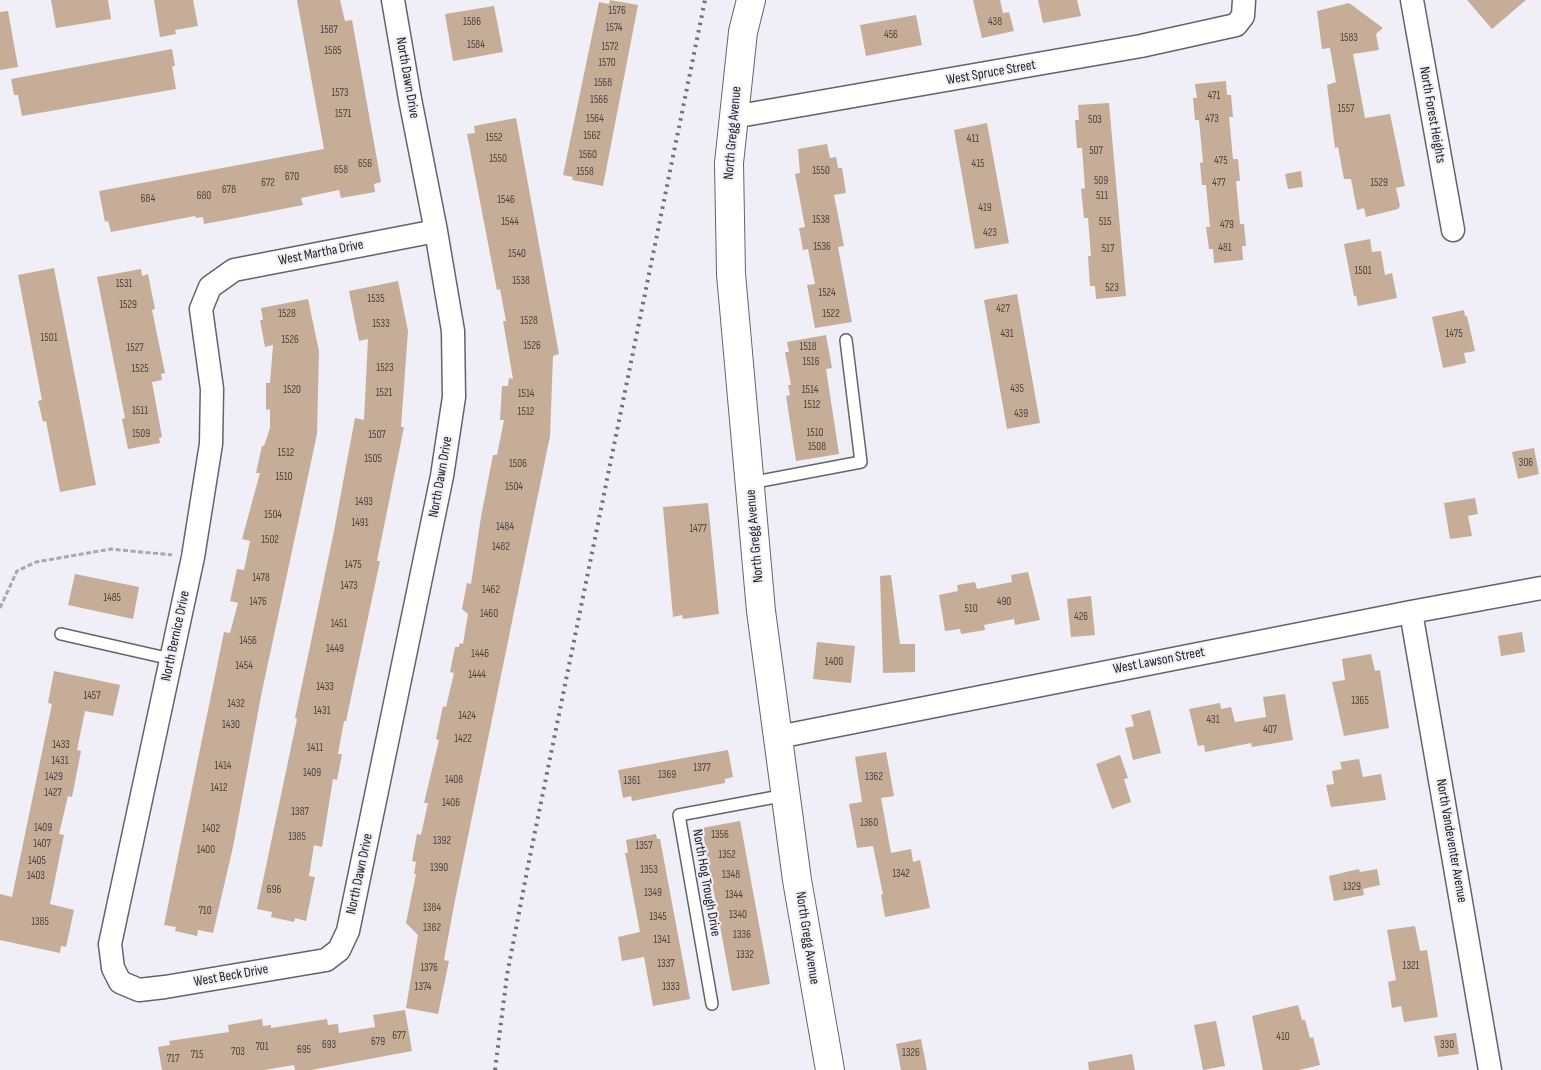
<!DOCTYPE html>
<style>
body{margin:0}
canvas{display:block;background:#f0eef6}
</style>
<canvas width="1541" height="1070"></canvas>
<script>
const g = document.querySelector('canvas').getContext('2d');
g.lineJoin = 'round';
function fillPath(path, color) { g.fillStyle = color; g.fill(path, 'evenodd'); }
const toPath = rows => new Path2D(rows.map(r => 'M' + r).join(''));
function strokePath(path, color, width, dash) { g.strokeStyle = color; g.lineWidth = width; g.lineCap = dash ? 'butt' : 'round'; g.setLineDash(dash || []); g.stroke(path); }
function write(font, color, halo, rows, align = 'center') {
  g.font = font + ' "Sofia Sans Condensed",sans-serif'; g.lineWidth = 4; g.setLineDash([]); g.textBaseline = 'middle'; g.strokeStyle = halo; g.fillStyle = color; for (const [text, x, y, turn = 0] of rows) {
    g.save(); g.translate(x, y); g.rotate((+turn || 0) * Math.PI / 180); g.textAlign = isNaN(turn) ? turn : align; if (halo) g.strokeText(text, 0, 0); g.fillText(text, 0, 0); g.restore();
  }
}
fillPath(toPath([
 [51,0,108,0,111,19,56,28],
 [154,0,193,0,198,26,175,30,176,34,160,37],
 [297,0,340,0,345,21,352,20,381,182,374,184,375,192,341,198,339,190,301,198,303,205,231,219,204,224,203,217,196,218,195,216,111,232,108,221,105,222,99,191,324,149],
 [610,0,638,5,603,186,572,180,573,177,563,175,599,2,609,4],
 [973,0,1000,0,1003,13,1009,12,1014,31,982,38],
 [1038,0,1077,0,1081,16,1043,23],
 [1467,0,1526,0,1492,29],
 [1349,3,1383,28,1376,34,1379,50,1353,54,1365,118,1390,114,1405,186,1396,188,1400,206,1398,209,1366,217,1364,208,1357,210,1351,179,1344,179,1338,147,1335,148,1327,85,1336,82,1330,48,1322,49,1317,11],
 [494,6,503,52,453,61,445,14],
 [8,11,18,67,0,70,0,12],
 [916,15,922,45,866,56,860,25],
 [172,49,175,66,172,66,176,89,22,116,18,95,14,95,11,79],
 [1226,81,1227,95,1231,95,1233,117,1229,117,1233,159,1238,159,1240,181,1236,181,1240,224,1244,224,1246,246,1242,246,1243,260,1214,263,1213,249,1209,249,1206,227,1210,227,1206,185,1202,185,1200,163,1203,162,1199,120,1195,120,1193,98,1197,98,1195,84],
 [1109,103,1126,296,1096,299,1095,286,1090,286,1088,256,1091,256,1088,218,1084,218,1081,189,1085,188,1082,148,1077,148,1075,120,1079,120,1078,105],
 [516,118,559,354,553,356,550,436,455,900,444,960,449,961,438,1014,406,1008,418,935,406,923,416,874,414,874,416,862,412,861,417,834,421,835,428,803,424,803,439,740,436,739,443,706,446,707,454,673,450,672,455,647,459,647,460,643,463,644,468,614,462,609,467,583,471,584,481,517,493,455,497,455,504,420,500,420,502,386,508,386,509,378,513,379,503,321,506,321,500,289,497,290,467,134,475,133,474,126],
 [987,123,1009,243,975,249,954,130],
 [827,144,830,158,836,157,838,168,842,168,846,193,834,195,844,246,838,247,852,322,815,328,807,285,815,284,808,249,803,250,799,228,805,227,795,174,800,173,798,149],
 [1301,171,1303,187,1288,189,1285,174],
 [1370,239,1372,252,1381,251,1385,275,1392,273,1397,298,1358,306,1356,296,1354,296,1344,244],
 [54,268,96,485,60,492,46,421,43,422,38,401,42,400,18,275],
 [141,269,142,276,148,274,155,309,152,310,165,373,161,374,162,380,152,382,162,437,159,438,160,443,128,449,122,419,125,418,97,277],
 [398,281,408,331,401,427,404,427,377,561,380,561,346,721,344,721,338,754,342,754,337,780,333,779,322,847,314,845,309,876,315,877,306,921,295,918,294,922,271,917,272,912,257,909,297,719,295,718,334,531,355,418,364,420,368,339,359,341,349,291],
 [1017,294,1040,423,1007,429,984,300],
 [308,299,319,351,317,434,261,696,233,847,213,933,198,930,197,936,175,931,176,927,164,925,224,632,230,633,238,603,230,601,237,569,244,570,250,541,242,539,260,473,256,473,262,446,264,446,270,428,270,409,266,410,266,383,270,383,273,345,265,347,260,320,263,320,261,308],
 [1464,310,1465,316,1467,316,1475,351,1464,353,1466,363,1443,368,1432,317],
 [826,335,832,368,826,369,839,454,796,461,786,396,790,395,788,385,791,385,785,352,789,352,787,342],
 [1534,448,1539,474,1518,479,1512,452],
 [1475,498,1478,514,1468,516,1472,536,1450,539,1444,503],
 [708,503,719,614,683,619,682,615,673,617,663,507],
 [1028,572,1040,620,1015,625,1014,619,984,625,985,630,961,634,960,629,945,631,939,595,958,591,957,585,975,582,977,589,1012,582,1011,575],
 [75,574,139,587,133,619,68,605],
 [891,575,900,644,915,644,915,672,883,673,880,576],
 [1091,596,1095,635,1071,637,1067,599],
 [1522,632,1525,652,1501,656,1498,636],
 [817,642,855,646,851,683,813,679],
 [1371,654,1375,671,1380,670,1389,728,1344,736,1332,682,1345,680,1342,659],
 [54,671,120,685,113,716,85,711,77,750,81,751,72,797,68,796,59,834,64,835,50,904,74,910,66,947,61,946,60,953,0,940,0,894,12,897,52,704,48,703],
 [1285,694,1293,740,1252,747,1251,743,1205,752,1204,745,1198,746,1189,709,1220,703,1221,709,1231,707,1235,722,1266,717,1263,697],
 [1150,710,1161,753,1133,760,1125,728,1134,726,1131,715],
 [728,750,733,777,725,779,725,783,632,801,631,796,623,798,618,770],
 [886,752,894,796,881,798,891,853,911,849,913,862,920,860,930,908,885,917,881,895,883,894,873,846,857,848,849,804,862,802,855,757],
 [1120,755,1128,778,1124,779,1131,802,1112,809,1096,764],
 [1359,759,1363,777,1381,774,1386,800,1331,807,1326,785,1334,784,1332,771,1342,769,1340,762],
 [740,821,770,984,732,991,702,828],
 [656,834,657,839,660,839,690,999,653,1006,644,957,622,961,618,937,640,932,625,853,628,853,626,840],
 [1359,869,1360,872,1377,869,1380,885,1363,889,1364,895,1334,901,1329,876],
 [1415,926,1420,951,1427,950,1438,1017,1404,1022,1401,1006,1392,1008,1388,982,1396,980,1387,930],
 [1298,1005,1302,1020,1305,1020,1310,1038,1313,1037,1320,1065,1299,1070,1263,1070,1252,1016],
 [405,1010,412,1051,311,1070,295,1070,294,1065,264,1070,162,1070,158,1047,170,1045,169,1041,229,1032,228,1025,262,1019,263,1026,271,1025,271,1028,327,1019,328,1025,338,1024,339,1033,375,1027,373,1015],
 [1216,1021,1225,1066,1203,1070,1194,1025],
 [1456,1033,1459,1054,1438,1057,1434,1036],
 [921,1039,927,1070,901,1070,896,1044],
 [1132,1054,1135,1070,1089,1070,1088,1062]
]), '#c6ad98');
const lane = toPath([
 [750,483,861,462,846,340],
 [61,634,171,659],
 [712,1004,679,815,786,795]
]);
const street = toPath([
 [393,0,410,99,436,231,453,331,454,397,442,476,348,931,339,950,326,960,165,987,139,990,120,982,113,968,110,944,193,557,211,444,212,389,201,309,210,287,234,270,436,231],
 [1412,0,1453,230],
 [733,117,1141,46,1236,25,1243,16,1244,0],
 [1411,612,1490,1070],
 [778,737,1411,612,1541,588]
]);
const secondary = toPath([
 [751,0,743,32,729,163,731,274,761,611,797,880,830,1070]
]);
strokePath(lane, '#65636a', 14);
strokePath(street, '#65636a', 25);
strokePath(secondary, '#65636a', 30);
strokePath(toPath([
 [0,608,17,571,36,562,111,549,172,555]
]), '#a9a8ae', 3, [5, 2.5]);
strokePath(lane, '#fff', 11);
strokePath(street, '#fff', 22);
strokePath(secondary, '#fff', 28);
strokePath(toPath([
 [495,1070,507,975,528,866,705,0]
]), '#717176', 4, [2.5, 5]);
write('11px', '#4c4642', null, [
 ["1576",617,11],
 ["1586",472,22],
 ["438",995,22],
 ["1574",614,28],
 ["1587",329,30],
 ["456",891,35],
 ["1583",1349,38],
 ["1584",476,45],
 ["1572",610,47],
 ["1585",333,51],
 ["1570",607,63],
 ["1568",603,83],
 ["1573",340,93],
 ["471",1214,96],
 ["1566",599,100],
 ["1557",1346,109],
 ["1571",343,114],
 ["1564",595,119],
 ["473",1212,119],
 ["503",1095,120],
 ["1562",592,136],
 ["1552",494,138],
 ["411",973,139],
 ["507",1096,151],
 ["1560",588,155],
 ["1550",498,159],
 ["475",1221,161],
 ["656",365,164],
 ["415",978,164],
 ["658",341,170],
 ["1550",821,171],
 ["1558",585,172],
 ["670",292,177],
 ["509",1101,181],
 ["672",268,183],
 ["477",1219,183],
 ["1529",1379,183],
 ["678",229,190],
 ["680",204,196],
 ["511",1102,196],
 ["684",148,199],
 ["1546",506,200],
 ["419",985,208],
 ["1538",821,220],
 ["1544",510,222],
 ["515",1105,222],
 ["479",1227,225],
 ["423",990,233],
 ["1536",822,247],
 ["481",1225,248],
 ["517",1108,249],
 ["1540",517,254],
 ["1501",1363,271],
 ["1538",521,281],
 ["1531",124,284],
 ["523",1112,288],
 ["1524",827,293],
 ["1535",376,299],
 ["1529",128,305],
 ["427",1003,309],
 ["1528",287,314],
 ["1522",831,314],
 ["1528",529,321],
 ["1533",381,324],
 ["431",1007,334],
 ["1475",1454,334],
 ["1501",49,338],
 ["1526",290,340],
 ["1526",532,346],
 ["1518",808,347],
 ["1527",135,348],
 ["1516",811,362],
 ["1523",385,368],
 ["1525",140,369],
 ["435",1017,389],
 ["1520",292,390],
 ["1514",810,390],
 ["1521",384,393],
 ["1514",526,394],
 ["1512",812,405],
 ["1511",140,411],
 ["1512",526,412],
 ["439",1021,414],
 ["1510",815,433],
 ["1509",141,434],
 ["1507",377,435],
 ["1508",817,447],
 ["1512",286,453],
 ["1505",373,459],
 ["306",1526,463],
 ["1506",518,464],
 ["1510",284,477],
 ["1504",514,487],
 ["1493",364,502],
 ["1504",273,515],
 ["1491",360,523],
 ["1484",505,527],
 ["1477",698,529],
 ["1502",270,540],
 ["1482",501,547],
 ["1475",353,565],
 ["1478",261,578],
 ["1473",349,586],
 ["1462",491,590],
 ["1485",112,598],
 ["1476",258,602],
 ["490",1004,602],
 ["510",971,609],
 ["1460",489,614],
 ["426",1081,617],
 ["1451",339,624],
 ["1456",248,641],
 ["1449",335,649],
 ["1446",480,654],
 ["1400",834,662],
 ["1454",244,666],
 ["1444",477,675],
 ["1433",325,687],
 ["1457",92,696],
 ["1365",1360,701],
 ["1432",236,704],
 ["1431",322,711],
 ["1424",467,716],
 ["431",1213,720],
 ["1430",231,725],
 ["407",1270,730],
 ["1422",463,739],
 ["1433",61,745],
 ["1411",315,748],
 ["1431",60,761],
 ["1414",223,766],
 ["1377",702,768],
 ["1409",312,773],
 ["1369",667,775],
 ["1429",54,777],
 ["1362",874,777],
 ["1408",454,780],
 ["1361",632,781],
 ["1412",219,788],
 ["1427",53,793],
 ["1406",451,803],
 ["1387",300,812],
 ["1360",869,823],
 ["1409",43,828],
 ["1402",211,829],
 ["1356",720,835],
 ["1385",297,837],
 ["1392",442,841],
 ["1407",42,844],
 ["1357",644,846],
 ["1400",206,850],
 ["1352",727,855],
 ["1405",37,861],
 ["1390",439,868],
 ["1353",649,870],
 ["1342",901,874],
 ["1348",731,875],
 ["1403",36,876],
 ["1329",1352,887],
 ["696",274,890],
 ["1349",653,893],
 ["1344",734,895],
 ["1384",432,908],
 ["710",205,911],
 ["1340",738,915],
 ["1345",658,917],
 ["1385",40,922],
 ["1382",432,928],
 ["1336",742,935],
 ["1341",662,940],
 ["1332",745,955],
 ["1337",666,964],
 ["1321",1411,966],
 ["1376",429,968],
 ["1374",423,987],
 ["1333",671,987],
 ["677",399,1036],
 ["410",1283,1037],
 ["679",378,1042],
 ["693",329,1045],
 ["330",1447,1045],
 ["701",262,1047],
 ["695",304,1050],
 ["703",238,1052],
 ["1326",911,1053],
 ["715",197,1055],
 ["717",173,1059]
]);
write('14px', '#232326', '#f0eef6', [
 ["West Spruce Street",991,73,-10],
 ["North Dawn Drive",407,78,80],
 ["North Forest Heights",1432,115,80],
 ["North Gregg Avenue",733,133,-85],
 ["West Martha Drive",321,253,-11],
 ["North Dawn Drive",441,477,-80],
 ["North Gregg Avenue",755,536,-95],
 ["North Bernice Drive",176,636,-78],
 ["West Lawson Street",1159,661,-11],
 ["North Vandeventer Avenue",1451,841,80],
 ["North Dawn Drive",360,874,-78],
 ["North Hog Trough Drive",706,883,80],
 ["North Gregg Avenue",807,938,81],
 ["West Beck Drive",231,976,-10]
]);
</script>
